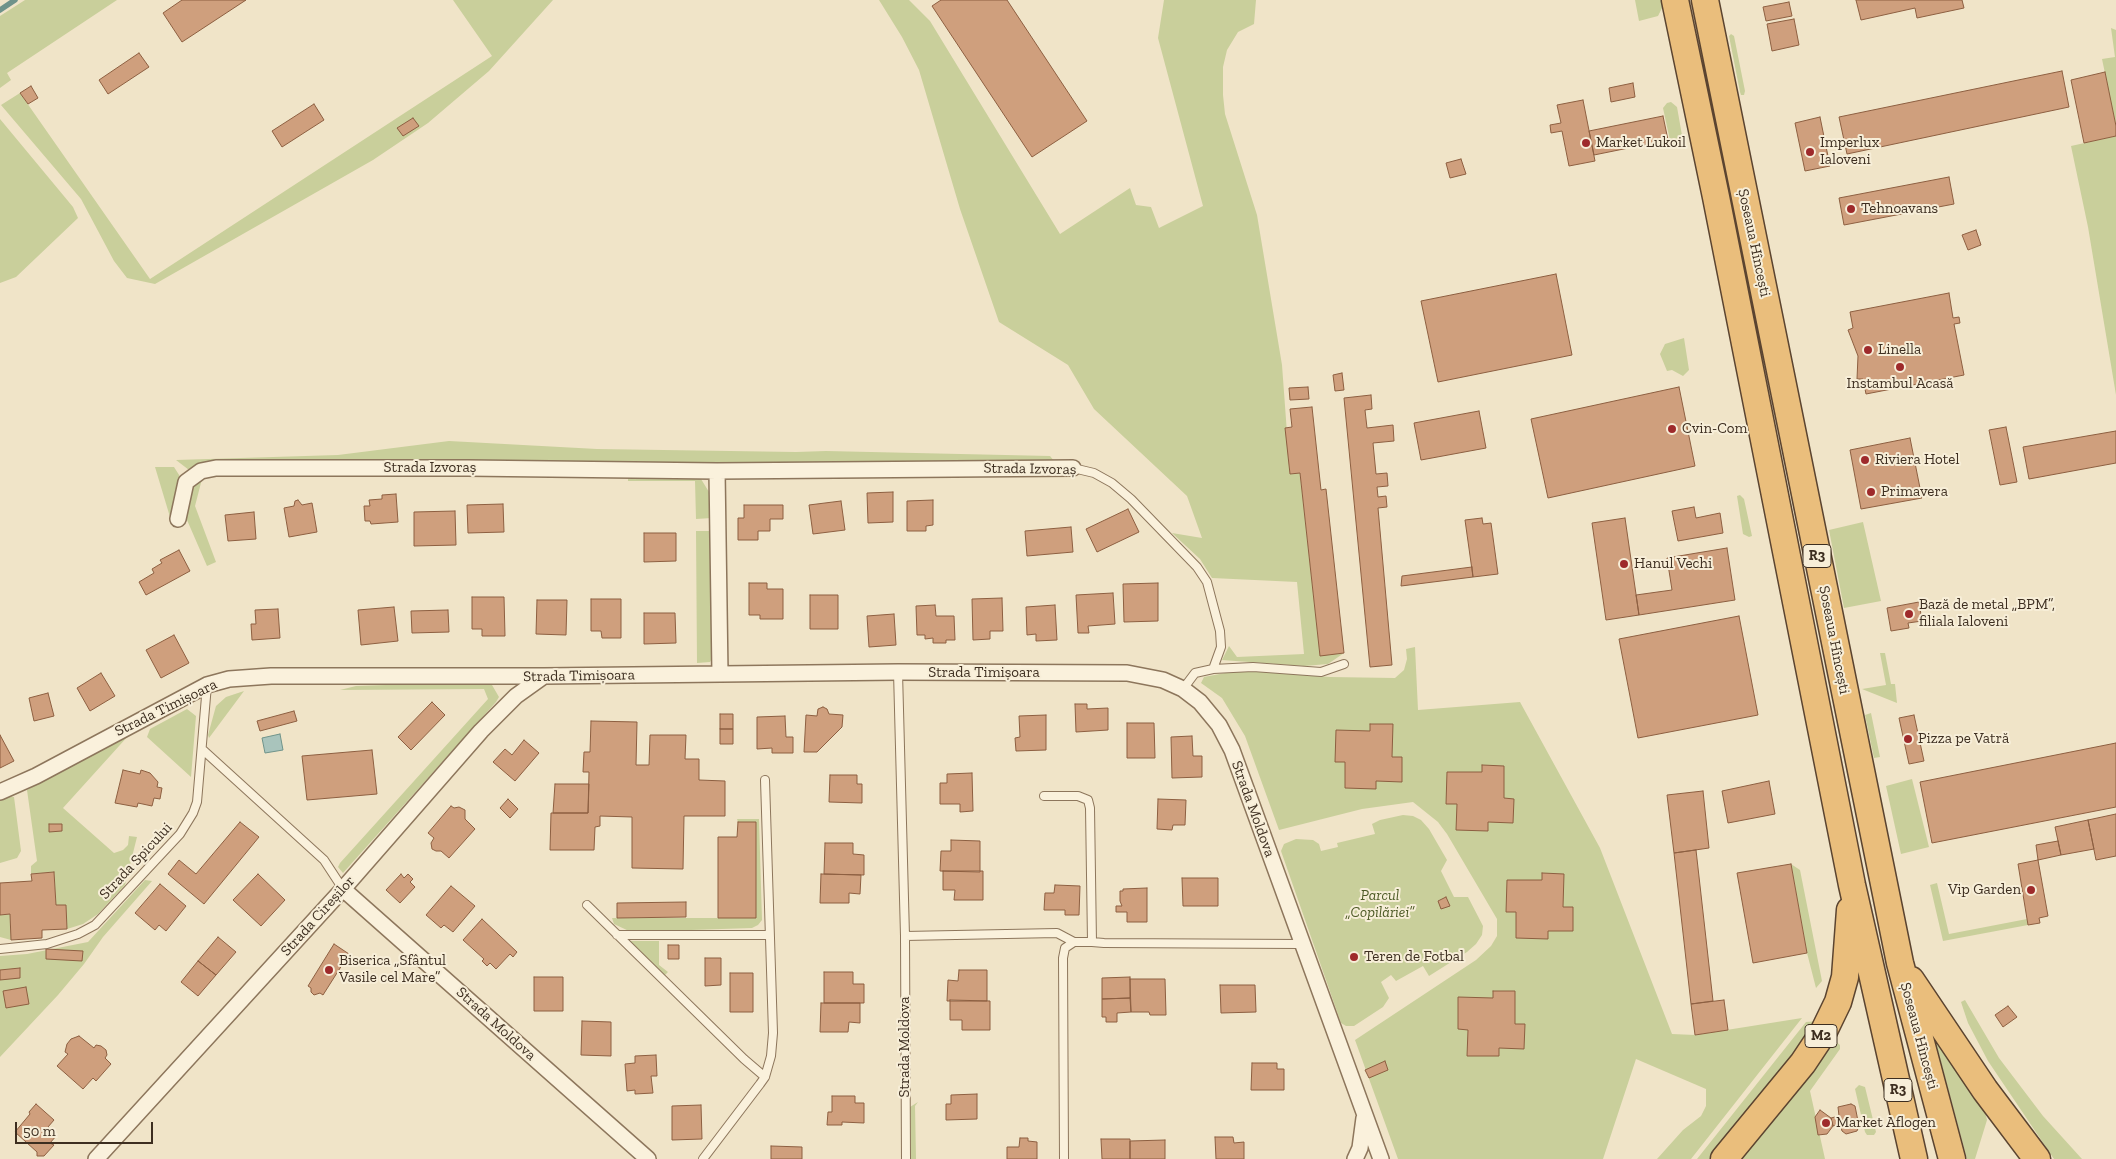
<!DOCTYPE html>
<meta charset="utf-8">
<style>
body{margin:0}
#map{position:relative;width:2116px;height:1159px;overflow:hidden;background:#f0e4c8;font-family:"Zilla Slab",serif}
canvas{display:block}
.scale{position:absolute;left:15px;top:1122px;width:138px;height:22px;box-sizing:border-box;border:2px solid #3d2e20;border-top:0;padding-left:6px;font-size:15px;line-height:18px;white-space:nowrap;color:#3d2e20;-webkit-text-stroke:4px #f7eed8;paint-order:stroke}
</style>
<div id="map">
<canvas width="2116" height="1159"></canvas>
<div class="scale">50 m</div>
</div>
<script>
const g = document.querySelector('canvas').getContext('2d');
g.lineJoin = 'round';
function fillPath(path, color) { g.fillStyle = color; g.fill(path, 'evenodd'); }
const toPath = rows => new Path2D(rows.map(r => 'M' + r).join(''));
function strokePath(path, color, width, dash) { g.strokeStyle = color; g.lineWidth = width; g.lineCap = dash ? 'butt' : 'round'; g.setLineDash(dash || []); g.stroke(path); }
function write(font, color, halo, rows, align = 'center') {
  g.font = font + ' "Zilla Slab",serif'; g.lineWidth = 4; g.setLineDash([]); g.textBaseline = 'middle'; g.strokeStyle = halo; g.fillStyle = color; for (const [text, x, y, turn = 0] of rows) {
    g.save(); g.translate(x, y); g.rotate((+turn || 0) * Math.PI / 180); g.textAlign = isNaN(turn) ? turn : align; if (halo) g.strokeText(text, 0, 0); g.fillText(text, 0, 0); g.restore();
  }
}
fillPath(toPath([
 [25,0,117,0,7,73,11,80,0,88,0,16],
 [453,0,553,0,489,71,428,123,373,160,155,284,127,278,114,261,81,199,1,105,20,93,150,279,492,56],
 [879,0,909,0,930,21,1060,234,1130,188,1136,205,1151,207,1159,228,1203,206,1158,38,1164,0,1256,0,1254,24,1238,32,1227,50,1223,67,1223,95,1225,114,1257,215,1282,365,1290,474,1300,473,1320,655,1344,653,1328,664,1304,666,1222,660,1229,646,1237,657,1304,654,1297,582,1212,578,1200,559,1172,533,1202,538,1187,496,1094,409,1068,365,999,322,960,209,919,70,902,37],
 [1635,0,1663,0,1664,4,1658,16,1639,21],
 [2111,28,2116,30,2116,126,2102,59,2115,57],
 [1731,34,1734,36,1745,91,1744,95,1741,95,1740,92,1729,36],
 [1671,102,1677,107,1683,141,1682,146,1678,148,1671,145,1663,108,1667,103],
 [0,119,73,207,78,218,16,277,0,283],
 [2116,136,2116,395,2088,227,2071,146],
 [1684,338,1689,370,1683,376,1672,370,1667,371,1660,354,1665,344],
 [449,441,597,449,796,452,826,451,1050,456,1055,462,209,465,189,470,176,460,338,455],
 [155,467,174,467,181,478,174,517,170,517],
 [628,474,693,476,701,479,709,492,712,518,696,519,695,481,628,481],
 [202,479,195,506,216,562,207,566,187,520,184,519,192,484],
 [1740,495,1744,499,1752,536,1749,537,1743,534,1737,496],
 [1863,522,1881,601,1844,608,1829,530],
 [696,531,712,531,712,659,710,662,697,663],
 [1415,647,1418,710,1520,702,1600,848,1672,1034,1695,1035,1802,1018,1691,1159,1657,1159,1683,1130,1701,1116,1706,1106,1706,1089,1636,1059,1603,1159,1398,1159,1355,1040,1476,960,1491,946,1497,936,1497,919,1447,834,1438,822,1413,802,1362,809,1279,830,1245,736,1222,698,1201,683,1204,677,1230,672,1254,671,1330,677,1395,678,1404,670,1407,659,1406,649],
 [1880,653,1885,653,1891,684,1895,684,1897,703,1862,689,1886,685],
 [474,682,492,685,499,697,496,702,343,873,338,867,340,863,488,699,484,689,340,690,356,686],
 [244,691,209,738,208,735,216,706,226,697],
 [187,709,196,716,191,777,147,737,150,729],
 [1871,713,1880,757,1874,758,1865,715],
 [130,731,129,735,63,808,114,853,123,850,128,845,129,836,137,837,125,885,98,914,83,924,67,929,66,905,56,905,54,872,31,874,31,866,37,861,27,790],
 [1912,779,1929,847,1901,854,1886,786],
 [8,796,14,797,21,851,17,858,0,863,0,800],
 [1403,815,1413,816,1421,820,1429,829,1447,860,1441,871,1454,897,1468,897,1483,926,1482,935,1476,944,1467,952,1429,976,1423,966,1396,981,1391,975,1381,982,1389,998,1383,1007,1354,1026,1346,1026,1341,1023,1281,851,1284,844,1296,839,1313,840,1319,844,1321,851,1338,847,1337,843,1375,834,1372,824,1380,820],
 [737,819,759,819,762,920,758,925,752,928,631,932,614,924,612,918,756,918,756,823,738,822],
 [1791,864,1800,870,1822,981,1816,988,1807,953],
 [145,880,152,881,103,937,84,964,58,995,0,1057,0,956,27,954,88,942],
 [1937,883,1949,934,2027,919,2028,925,1943,941,1930,885],
 [10,914,11,940,0,937,0,915],
 [629,941,659,941,659,965,668,972,665,975],
 [1965,1000,1999,1058,2043,1116,2082,1159,2054,1159,1988,1061,1968,1023,1961,1002],
 [1929,1017,1981,1096,1987,1120,1975,1159,1967,1159],
 [1820,1021,1712,1159,1697,1159,1806,1022],
 [1835,1041,1840,1045,1840,1049,1810,1091,1825,1159,1735,1159,1830,1043],
 [1859,1085,1865,1087,1876,1132,1874,1135,1867,1135,1865,1132,1855,1089],
 [918,1102,915,1106,916,1159,911,1159,910,1107]
]), '#c9cf9b');
const water = toPath([
 [280,734,283,750,265,753,262,738,280,734]
]);
fillPath(water, '#a9c4bc');
strokePath(water, '#6f938a', 1);
strokePath(toPath([
 [0,10,15,0]
]), '#6f938a', 5.5);
const building = toPath([
 [182,0,246,0,182,42,163,13,182,0],
 [941,0,1007,0,1087,121,1032,157,932,6,941,0],
 [1856,0,1962,0,1964,8,1917,18,1915,8,1861,20,1856,0],
 [1789,2,1792,16,1766,21,1763,7,1789,2],
 [1794,19,1799,45,1772,51,1767,24,1794,19],
 [139,53,149,67,108,94,99,80,139,53],
 [2062,71,2069,107,1847,154,1839,117,2062,71],
 [2105,72,2116,126,2116,136,2084,143,2071,80,2105,72],
 [1633,83,1635,97,1611,102,1609,88,1633,83],
 [31,86,38,98,28,104,20,93,31,86],
 [1583,100,1595,161,1569,166,1562,131,1551,133,1550,125,1561,123,1557,105,1583,100],
 [314,104,324,120,282,147,272,131,314,104],
 [1663,116,1668,140,1594,155,1589,131,1663,116],
 [1820,117,1830,166,1805,171,1795,123,1820,117],
 [413,118,419,126,403,136,397,128,413,118],
 [1461,159,1466,174,1450,178,1446,163,1461,159],
 [1949,177,1954,204,1844,225,1839,198,1949,177],
 [1976,230,1981,245,1968,250,1962,235,1976,230],
 [1556,274,1572,355,1438,382,1421,301,1556,274],
 [1949,293,1953,318,1959,317,1960,323,1954,324,1964,375,1866,394,1863,379,1857,379,1858,356,1848,330,1853,328,1850,312,1949,293],
 [1342,373,1344,390,1335,391,1333,375,1342,373],
 [1308,387,1309,399,1290,400,1289,388,1308,387],
 [1679,387,1695,466,1548,498,1531,419,1679,387],
 [1371,395,1372,409,1365,410,1367,428,1393,425,1394,441,1373,443,1376,474,1387,473,1388,486,1377,487,1378,497,1386,496,1387,507,1378,508,1392,665,1370,667,1344,398,1371,395],
 [1312,407,1321,490,1326,489,1344,653,1320,656,1300,473,1290,474,1285,428,1292,427,1290,409,1312,407],
 [1479,411,1486,448,1421,460,1414,423,1479,411],
 [2006,427,2017,482,2000,485,1989,430,2006,427],
 [2116,431,2116,463,2029,479,2023,447,2116,431],
 [1910,438,1922,498,1861,509,1850,450,1910,438],
 [893,492,893,522,868,523,867,493,893,492],
 [396,494,398,522,371,524,370,521,365,521,364,506,370,506,369,500,382,499,382,495,396,494],
 [298,500,302,505,312,503,317,532,289,537,284,508,294,506,295,501,298,500],
 [933,500,933,525,926,526,926,531,907,531,907,501,933,500],
 [841,501,845,530,813,534,809,505,841,501],
 [503,504,504,532,468,533,467,505,503,504],
 [744,505,783,505,783,519,770,519,770,531,758,531,758,540,738,540,738,518,744,518,744,505],
 [1694,507,1696,518,1720,513,1723,533,1678,541,1672,511,1694,507],
 [1128,509,1139,532,1097,552,1086,529,1128,509],
 [455,511,456,545,414,546,414,512,455,511],
 [254,512,256,539,228,541,225,515,254,512],
 [1482,518,1483,524,1491,523,1498,574,1473,577,1465,520,1482,518],
 [1625,518,1639,615,1606,620,1592,523,1625,518],
 [1071,527,1073,552,1027,556,1025,531,1071,527],
 [644,533,676,533,676,561,644,562,644,533],
 [1727,548,1735,600,1639,615,1636,595,1672,590,1667,558,1727,548],
 [179,550,190,571,146,595,139,582,154,573,152,569,162,563,160,560,179,550],
 [1472,567,1473,577,1401,586,1402,576,1472,567],
 [749,583,767,583,767,589,783,589,783,619,760,619,760,615,749,615,749,583],
 [1158,583,1158,621,1124,622,1123,584,1158,583],
 [1113,593,1115,624,1088,626,1089,633,1078,633,1076,595,1113,593],
 [810,595,838,595,838,629,810,629,810,595],
 [472,597,504,597,505,636,482,636,482,629,472,629,472,597],
 [1002,598,1003,631,990,631,990,639,973,640,972,599,1002,598],
 [591,599,621,599,621,638,602,638,601,631,591,631,591,599],
 [537,600,567,600,566,635,536,634,537,600],
 [1919,602,1922,621,1908,623,1909,628,1891,631,1887,608,1919,602],
 [935,605,936,616,954,616,955,640,946,640,946,643,933,643,933,638,925,639,925,635,917,635,916,606,935,605],
 [1055,605,1057,640,1036,641,1036,634,1027,635,1026,607,1055,605],
 [394,607,398,641,361,645,358,610,394,607],
 [278,609,280,638,252,640,251,624,256,624,255,610,278,609],
 [448,610,449,632,412,633,411,611,448,610],
 [644,613,675,613,676,643,644,644,644,613],
 [894,614,896,645,869,647,867,616,894,614],
 [1739,616,1758,715,1638,738,1619,639,1739,616],
 [174,635,189,663,161,678,146,650,174,635],
 [101,673,115,696,90,711,77,688,101,673],
 [48,693,54,716,34,721,29,698,48,693],
 [432,702,445,715,411,750,398,737,432,702],
 [1075,704,1087,704,1087,709,1108,708,1108,730,1076,732,1075,704],
 [823,707,827,709,829,714,843,715,842,727,817,752,804,752,806,715,817,716,818,709,823,707],
 [294,711,297,721,260,731,257,721,294,711],
 [720,714,733,714,733,729,720,729,720,714],
 [1046,715,1046,750,1016,751,1015,738,1020,737,1019,716,1046,715],
 [1914,715,1924,761,1909,764,1899,718,1914,715],
 [785,716,786,737,793,737,793,753,772,753,772,748,757,749,757,717,785,716],
 [591,721,637,722,636,765,649,765,650,735,686,735,685,759,699,759,699,780,725,781,725,816,684,816,683,869,632,868,632,817,600,816,600,826,595,827,594,850,550,850,551,813,588,813,589,772,583,772,584,752,590,752,591,721],
 [1127,723,1154,723,1155,758,1127,758,1127,723],
 [1370,724,1393,724,1392,757,1402,757,1402,782,1376,781,1376,789,1345,788,1345,762,1335,762,1336,730,1370,731,1370,724],
 [720,729,733,729,733,744,720,744,720,729],
 [0,735,14,761,0,768,0,735],
 [1192,736,1193,756,1202,756,1202,777,1172,778,1171,737,1192,736],
 [524,740,539,753,515,781,493,762,505,749,512,755,524,740],
 [2116,743,2116,807,1932,843,1920,782,2116,743],
 [372,750,377,794,307,800,302,756,372,750],
 [1482,765,1504,766,1504,798,1514,799,1513,823,1488,822,1488,831,1456,830,1457,804,1446,804,1447,772,1482,772,1482,765],
 [123,770,140,774,141,770,150,773,158,782,157,787,162,788,160,799,154,798,152,806,138,803,137,807,115,803,123,770],
 [972,773,973,811,960,812,960,804,940,804,940,783,947,783,947,774,972,773],
 [830,775,857,775,857,784,862,784,862,803,829,802,830,775],
 [1769,781,1775,814,1728,823,1722,791,1769,781],
 [555,784,589,784,588,813,553,813,555,784],
 [1703,791,1709,848,1674,853,1667,795,1703,791],
 [508,799,518,809,510,818,500,808,508,799],
 [1158,799,1186,800,1185,825,1173,825,1172,830,1157,829,1158,799],
 [451,806,454,808,459,807,465,810,465,819,475,829,449,858,441,851,436,851,432,849,431,843,434,838,428,833,451,806],
 [2116,814,2116,856,2096,860,2088,820,2116,814],
 [2088,820,2094,849,2061,855,2055,827,2088,820],
 [240,822,259,837,204,904,168,874,179,860,196,874,240,822],
 [738,822,756,822,756,918,718,918,718,837,737,837,738,822],
 [49,824,62,824,62,831,49,832,49,824],
 [951,840,980,841,980,872,940,871,941,851,951,851,951,840],
 [2058,841,2061,855,2038,860,2036,845,2058,841],
 [825,843,853,843,853,854,864,855,864,875,824,874,825,843],
 [1696,850,1713,1001,1691,1004,1674,853,1696,850],
 [2038,860,2048,916,2039,918,2040,923,2028,925,2018,864,2038,860],
 [1791,864,1807,953,1753,963,1737,873,1791,864],
 [943,871,983,871,983,900,954,900,955,890,943,890,943,871],
 [54,872,56,905,66,905,67,929,42,930,42,938,11,940,10,914,0,915,0,883,32,881,31,874,54,872],
 [1542,873,1564,874,1563,907,1573,907,1573,931,1548,931,1548,939,1516,938,1516,912,1506,912,1507,880,1542,880,1542,873],
 [258,874,285,900,261,926,233,900,258,874],
 [401,874,404,878,408,874,413,879,410,882,415,887,400,903,386,890,401,874],
 [821,874,861,875,860,894,849,893,849,903,820,903,821,874],
 [1182,878,1218,878,1218,906,1183,906,1182,878],
 [160,884,186,906,166,931,159,925,155,930,135,913,160,884],
 [1055,885,1080,886,1079,915,1065,915,1065,910,1044,910,1045,893,1054,893,1055,885],
 [451,886,475,906,453,932,444,925,441,928,426,915,451,886],
 [1147,888,1147,922,1127,922,1127,912,1116,912,1116,906,1122,906,1120,901,1120,891,1123,891,1123,889,1147,888],
 [1446,897,1450,906,1441,909,1438,901,1446,897],
 [686,902,686,917,617,918,617,903,686,902],
 [482,919,517,952,513,957,510,954,496,969,490,963,487,966,482,961,484,959,463,940,482,919],
 [218,937,236,952,216,975,198,961,218,937],
 [334,944,349,954,323,995,320,993,314,995,311,992,311,988,308,986,334,944],
 [668,945,679,945,679,959,668,959,668,945],
 [46,949,83,951,82,961,46,959,46,949],
 [705,958,721,958,721,985,705,986,705,958],
 [198,961,216,975,198,996,181,982,198,961],
 [20,968,20,978,0,980,0,970,20,968],
 [959,970,987,970,987,1001,947,1001,948,980,958,981,959,970],
 [824,972,853,972,853,984,864,984,864,1003,824,1003,824,972],
 [730,973,753,973,753,1012,730,1012,730,973],
 [534,977,563,977,563,1011,534,1011,534,977],
 [1130,977,1130,998,1102,999,1102,978,1130,977],
 [1130,979,1165,979,1166,1015,1150,1015,1149,1012,1131,1012,1130,979],
 [1220,985,1255,985,1256,1012,1221,1013,1220,985],
 [26,987,29,1004,6,1008,3,991,26,987],
 [1493,991,1515,991,1515,1024,1525,1024,1524,1049,1499,1048,1499,1056,1467,1056,1468,1030,1458,1029,1458,997,1493,998,1493,991],
 [1130,998,1131,1012,1117,1013,1117,1022,1106,1022,1106,1017,1102,1017,1102,999,1130,998],
 [950,1000,990,1001,990,1030,962,1030,962,1020,950,1020,950,1000],
 [1724,1000,1728,1030,1695,1035,1691,1004,1724,1000],
 [821,1003,860,1003,860,1023,849,1022,848,1032,820,1032,821,1003],
 [2008,1006,2017,1017,2003,1027,1995,1015,2008,1006],
 [582,1021,611,1022,611,1056,581,1055,582,1021],
 [79,1036,94,1048,96,1045,101,1046,106,1050,107,1055,105,1058,111,1064,96,1081,93,1078,83,1089,57,1066,68,1054,65,1052,67,1044,71,1039,79,1036],
 [656,1055,657,1076,651,1076,653,1093,635,1094,635,1090,627,1091,625,1064,635,1063,635,1056,656,1055],
 [1385,1061,1388,1070,1369,1078,1365,1070,1385,1061],
 [1252,1063,1277,1063,1277,1069,1284,1069,1284,1090,1251,1090,1252,1063],
 [977,1094,977,1119,946,1120,946,1104,951,1104,951,1095,977,1094],
 [832,1096,855,1096,855,1103,864,1103,864,1123,842,1122,842,1125,827,1125,828,1112,832,1112,832,1096],
 [36,1104,54,1120,48,1127,57,1135,50,1143,54,1145,44,1156,37,1156,37,1152,15,1132,30,1114,29,1112,36,1104],
 [1851,1104,1855,1106,1859,1126,1857,1131,1846,1134,1842,1131,1840,1124,1833,1126,1831,1118,1839,1116,1838,1107,1851,1104],
 [701,1105,702,1139,672,1140,672,1106,701,1105],
 [1820,1110,1831,1118,1833,1126,1827,1134,1818,1135,1815,1117,1820,1110],
 [1215,1137,1233,1137,1234,1143,1244,1142,1244,1159,1216,1159,1215,1137],
 [1020,1138,1028,1138,1028,1141,1037,1142,1037,1159,1007,1159,1007,1147,1019,1147,1020,1138],
 [1101,1139,1130,1139,1130,1159,1102,1159,1101,1139],
 [1165,1140,1165,1159,1130,1159,1130,1141,1165,1140],
 [771,1146,802,1147,802,1159,771,1159,771,1146]
]);
fillPath(building, '#cf9f7d');
strokePath(building, '#8d5f41', 1);
const service = toPath([
 [1073,468,1094,473,1112,483,1131,499,1197,567,1207,582,1220,631,1221,647,1213,669],
 [898,672,905,936,906,1159],
 [1183,689,1195,673,1213,669,1253,667,1321,672,1344,664],
 [203,750,324,860,343,889],
 [1044,796,1078,796,1088,800,1090,808,1092,942],
 [587,905,744,1059,765,1077],
 [617,935,769,935],
 [905,936,1057,933,1074,942],
 [0,949,47,944,78,934,95,925,180,834,193,813,197,802,207,685],
 [703,1159,760,1084,765,1077,771,1056,773,1033,765,780],
 [1064,1159,1063,958,1065,948,1074,942,1092,942,1104,943,1301,944]
]);
const minor = toPath([
 [717,471,720,674],
 [178,519,186,482,201,471,216,468,467,468,717,471,1073,468],
 [0,792,36,776,207,685,229,679,271,676,544,676,898,672,1127,673,1163,680,1183,689,1200,702,1219,725,1232,750,1381,1159],
 [343,889,648,1159],
 [96,1159,343,889,481,731,516,696,544,676],
 [1355,1159,1360,1148,1364,1118]
]);
const trunk = toPath([
 [1675,0,1716,197,1852,885,1914,1159],
 [1705,0,1900,963,1952,1159],
 [1911,980,1985,1090,2037,1159],
 [1724,1159,1803,1063,1823,1033,1838,1002,1845,977,1850,910]
]);
strokePath(service, '#8d765c', 10);
strokePath(minor, '#8d765c', 18);
strokePath(trunk, '#5b4430', 29);
strokePath(service, '#faf1dc', 8);
strokePath(minor, '#faf1dc', 15);
strokePath(trunk, '#eabe7c', 26);
for (const [x, y, r, color] of [
 [1586,143,5,"#9e2a2b"],
 [1810,152,5,"#9e2a2b"],
 [1851,209,5,"#9e2a2b"],
 [1868,350,5,"#9e2a2b"],
 [1900,367,5,"#9e2a2b"],
 [1672,429,5,"#9e2a2b"],
 [1865,460,5,"#9e2a2b"],
 [1871,492,5,"#9e2a2b"],
 [1624,564,5,"#9e2a2b"],
 [1909,614,5,"#9e2a2b"],
 [1908,739,5,"#9e2a2b"],
 [2031,890,5,"#9e2a2b"],
 [1354,957,5,"#9e2a2b"],
 [329,970,5,"#9e2a2b"],
 [1826,1123,5,"#9e2a2b"]
]) { const dot = new Path2D(); dot.arc(x, y, r, 0, 2 * Math.PI); g.fillStyle = color; g.fill(dot); strokePath(dot, '#f7eed8', 2); }
for (const [x, y, w] of [
 [1817,556,28],
 [1821,1036,32],
 [1898,1090,28]
]) { const box = new Path2D(); box.roundRect(x - w / 2, y - 11.5, w, 23, 4); g.fillStyle = '#f7eed8'; g.fill(box); strokePath(box, '#3d2e20', 1); }
write('bold 14px', '#3d2e20', null, [
 ["R3",1817,556],
 ["M2",1821,1036],
 ["R3",1898,1090]
]);
write('15px', '#3d2e20', '#f7eed8', [
 ["Market Lukoil",1596,143],
 ["Imperlux",1820,143],
 ["Ialoveni",1820,160],
 ["Tehnoavans",1861,209],
 ["Linella",1878,350],
 ["Instambul Acasă",1900,384,"center"],
 ["Cvin-Com",1682,429],
 ["Riviera Hotel",1875,460],
 ["Primavera",1881,492],
 ["Hanul Vechi",1634,564],
 ["Bază de metal „BPM”,",1919,605],
 ["filiala Ialoveni",1919,622],
 ["Pizza pe Vatră",1918,739],
 ["Vip Garden",2021,890,"right"],
 ["Teren de Fotbal",1364,957],
 ["Biserica „Sfântul",339,961],
 ["Vasile cel Mare”",339,978],
 ["Market Aflogen",1836,1123]
], 'left');
write('15px', '#3d2e20', '#f7eed8', [
 ["Șoseaua Hîncești",1754,243,78],
 ["Strada Izvoraș",430,468],
 ["Strada Izvoraș",1030,469,1],
 ["Șoseaua Hîncești",1834,640,79],
 ["Strada Timișoara",984,673],
 ["Strada Timișoara",579,676,-1],
 ["Strada Timișoara",166,708,-26],
 ["Strada Moldova",1253,809,70],
 ["Strada Spicului",136,861,-47],
 ["Strada Cireșilor",318,916,-48],
 ["Strada Moldova",496,1024,42],
 ["Șoseaua Hîncești",1919,1036,75],
 ["Strada Moldova",905,1047,-90]
]);
write('italic 15px', '#4d5a26', '#f7eed8', [
 ["Parcul",1380,896],
 ["„Copilăriei”",1380,913]
]);
</script>
